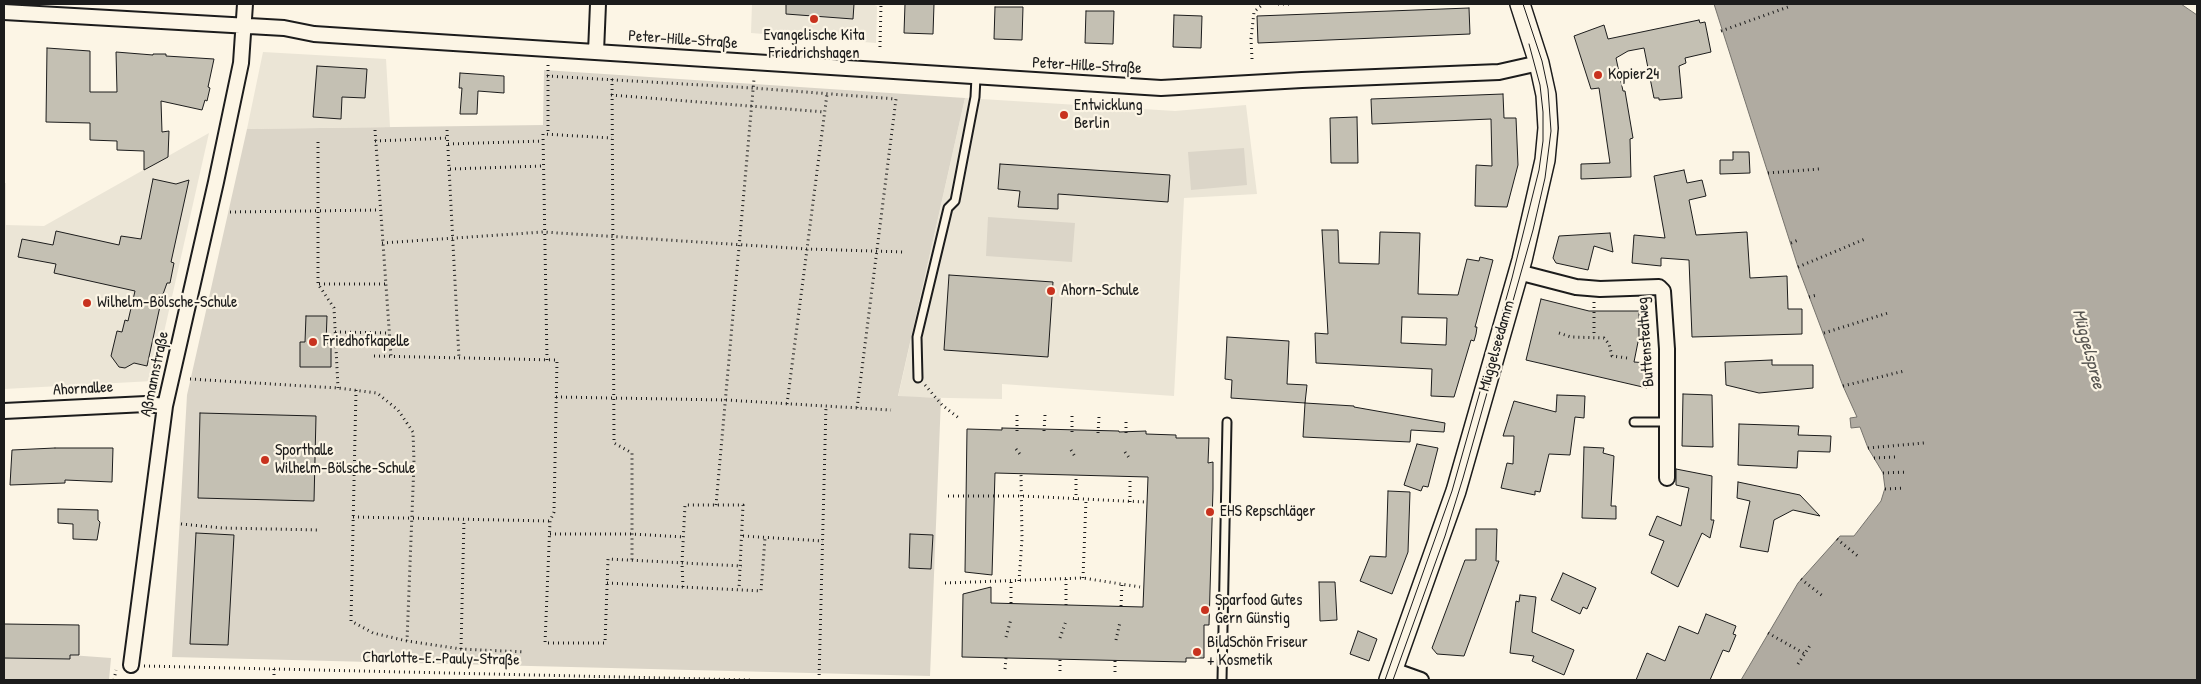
<!DOCTYPE html>
<meta charset="utf-8">
<style>
body{margin:0}
#map{position:relative;width:2201px;height:684px;overflow:hidden;background:#fcf5e5;font-family:"Patrick Hand",sans-serif}
canvas{display:block}
.frame{position:absolute;inset:0;border:5px solid #1c1c1c;pointer-events:none}
</style>
<div id="map">
<canvas width="2201" height="684"></canvas>
<div class="frame"></div>
</div>
<script>
const g = document.querySelector('canvas').getContext('2d');
g.lineJoin = 'round';
function fillPath(path, color) { g.fillStyle = color; g.fill(path, 'evenodd'); }
const toPath = rows => new Path2D(rows.map(r => 'M' + r).join(''));
function strokePath(path, color, width, dash) { g.strokeStyle = color; g.lineWidth = width; g.lineCap = dash ? 'butt' : 'round'; g.setLineDash(dash || []); g.stroke(path); }
function write(font, color, halo, rows, align = 'center') {
  g.font = font + ' "Patrick Hand",sans-serif'; g.lineWidth = 4.5; g.setLineDash([]); g.textBaseline = 'middle'; g.strokeStyle = halo; g.fillStyle = color; for (const [text, x, y, turn = 0] of rows) {
    g.save(); g.translate(x, y); g.rotate((+turn || 0) * Math.PI / 180); g.textAlign = isNaN(turn) ? turn : align; if (halo) g.strokeText(text, 0, 0); g.fillText(text, 0, 0); g.restore();
  }
}
fillPath(toPath([
 [752,4,872,4,877,6,876,43,751,33],
 [263,52,386,59,390,127,247,129],
 [965,98,1175,111,1246,105,1257,194,1184,198,1174,396,1002,384,1002,399,898,397],
 [209,133,153,381,4,389,4,183,6,183,6,225,44,226]
]), '#ebe5d6');
fillPath(toPath([
 [544,70,965,98,898,396,941,398,930,676,172,657,187,395,247,129,543,125],
 [1244,148,1247,185,1191,190,1188,152],
 [988,217,1075,223,1072,262,986,256],
 [70,655,111,658,109,680,4,680,4,658,70,659]
]), '#dbd5c8');
const water = toPath([
 [1714,4,2181,4,2197,15,2197,680,1741,680,1798,583,1840,536,1854,536,1881,501,1885,488,1883,473,1868,448,1860,427,1851,428,1850,418,1857,417,1843,386,1798,267,1714,4]
]);
fillPath(water, '#b0aba1');
strokePath(water, '#75726c', 1);
const building = toPath([
 [786,4,854,4,853,19,786,14,786,4],
 [905,4,934,4,933,34,904,33,905,4],
 [995,7,1023,7,1022,40,994,39,995,7],
 [1469,8,1470,34,1258,43,1257,16,1469,8],
 [1086,11,1114,11,1113,44,1085,43,1086,11],
 [1174,15,1202,16,1201,48,1173,47,1174,15],
 [1699,20,1700,23,1705,22,1711,52,1685,58,1686,63,1679,66,1682,98,1659,100,1659,98,1654,98,1644,48,1628,51,1616,58,1623,91,1625,91,1633,138,1630,139,1631,177,1581,179,1581,164,1610,163,1599,88,1591,89,1574,36,1604,25,1608,39,1699,20],
 [47,48,90,51,90,92,117,92,116,52,153,55,153,54,166,54,166,56,214,59,208,87,210,88,207,101,205,100,202,110,161,101,162,132,169,131,168,157,144,170,144,151,117,150,117,141,90,140,90,123,46,122,47,48],
 [317,66,367,69,365,98,342,97,341,119,313,117,317,66],
 [460,73,504,76,504,93,478,91,477,114,460,114,462,88,459,88,460,73],
 [1503,94,1504,118,1516,118,1518,165,1507,207,1475,206,1476,165,1492,166,1491,119,1372,124,1371,99,1503,94],
 [1357,117,1358,163,1331,163,1330,118,1357,117],
 [1733,152,1749,152,1750,173,1720,174,1720,160,1733,160,1733,152],
 [1000,164,1170,175,1168,202,1058,194,1058,209,1018,207,1020,191,998,189,1000,164],
 [1684,170,1687,183,1702,180,1706,196,1689,200,1696,235,1747,232,1750,278,1787,276,1788,309,1802,309,1802,334,1692,337,1689,260,1661,258,1661,266,1632,263,1634,235,1665,238,1654,176,1684,170],
 [153,179,176,184,189,180,171,262,174,263,170,283,167,283,162,297,147,366,134,363,125,368,119,367,111,356,117,331,122,332,125,320,128,321,135,291,54,273,56,264,18,257,22,239,53,245,56,231,119,245,121,236,141,239,153,179],
 [1322,230,1338,230,1339,263,1379,264,1380,232,1420,233,1418,294,1458,295,1467,259,1479,261,1480,257,1493,260,1475,327,1477,327,1476,334,1474,341,1471,340,1454,397,1431,396,1432,369,1316,363,1315,333,1328,334,1322,230],
 [1402,317,1447,318,1446,345,1401,343,1402,317],
 [1610,233,1613,252,1594,246,1588,270,1556,263,1553,258,1559,236,1610,233],
 [949,275,1053,282,1048,357,944,350,949,275],
 [1541,299,1589,311,1639,311,1639,337,1634,362,1648,363,1647,388,1526,360,1541,299],
 [306,316,327,316,326,343,331,343,331,367,300,367,300,342,305,342,306,316],
 [1227,337,1289,341,1287,384,1307,385,1305,403,1231,398,1232,380,1225,379,1227,337],
 [1772,360,1772,365,1813,365,1813,388,1759,393,1726,385,1725,362,1772,360],
 [1683,394,1712,395,1713,447,1682,446,1683,394],
 [1557,395,1585,396,1584,418,1575,417,1570,455,1549,454,1540,492,1535,491,1535,495,1501,488,1507,463,1513,464,1514,436,1503,436,1514,401,1556,412,1557,395],
 [1305,403,1354,406,1354,407,1445,423,1444,432,1411,430,1410,442,1303,437,1305,403],
 [200,413,316,416,314,501,198,498,200,413],
 [1739,424,1799,426,1798,435,1831,436,1830,452,1798,451,1797,468,1738,465,1739,424],
 [1002,428,1119,431,1119,432,1146,431,1146,434,1176,435,1176,438,1209,438,1208,463,1213,462,1213,489,1209,625,1204,625,1204,658,1186,658,1186,662,962,657,963,594,991,587,991,603,1143,607,1148,477,995,473,992,575,965,572,967,429,1002,430,1002,428],
 [1417,444,1438,448,1428,487,1423,486,1421,491,1404,485,1417,444],
 [1584,447,1604,448,1603,453,1614,456,1611,506,1616,506,1616,519,1582,518,1584,447],
 [55,448,113,448,112,482,65,480,65,483,10,485,12,450,55,448],
 [1676,469,1712,476,1711,520,1714,520,1710,538,1702,533,1678,587,1651,573,1664,541,1649,535,1657,516,1681,526,1689,488,1676,485,1676,469],
 [1738,482,1800,495,1820,516,1793,510,1774,520,1768,552,1740,547,1750,501,1737,498,1738,482],
 [1388,491,1410,492,1408,552,1392,594,1360,581,1370,556,1386,557,1388,491],
 [58,509,98,510,98,520,100,522,97,540,73,539,73,524,58,523,58,509],
 [1476,529,1497,529,1496,561,1499,561,1464,656,1437,654,1432,648,1465,560,1476,560,1476,529],
 [196,533,234,535,228,645,190,644,196,533],
 [910,534,933,535,931,569,909,568,910,534],
 [1563,573,1596,588,1587,609,1583,607,1580,614,1551,600,1563,573],
 [1319,582,1335,582,1337,620,1320,621,1319,582],
 [1520,595,1536,597,1532,632,1574,650,1564,675,1532,661,1534,656,1510,653,1516,601,1519,602,1520,595],
 [1706,614,1736,626,1733,634,1736,635,1729,652,1723,650,1710,680,1636,680,1647,653,1665,661,1679,626,1698,634,1706,614],
 [4,624,79,625,79,655,70,655,70,659,4,658,4,624],
 [1358,631,1377,639,1369,661,1350,654,1358,631]
]);
fillPath(building, '#c4c0b3');
strokePath(building, '#1c1c1c', 1);
const service = toPath([
 [918,378,917,337,948,208,955,201,975,97,976,77],
 [1634,422,1667,422],
 [1222,680,1227,422]
]);
const minor = toPath([
 [4,12,284,28,314,34,375,38,1161,88,1302,80,1499,72,1539,63],
 [596,52,598,4],
 [1518,272,1576,287,1600,289,1659,287,1663,291,1667,349,1667,478],
 [4,411,146,404,165,406],
 [131,665,165,406,216,182,241,63,245,4],
 [1393,670,1421,680]
]);
const secondary = toPath([
 [1389,680,1456,491,1522,260,1545,160,1548,128,1546,95,1539,63,1520,4]
]);
strokePath(service, '#1c1c1c', 11);
strokePath(minor, '#1c1c1c', 18);
strokePath(secondary, '#1c1c1c', 22);
strokePath(toPath([
 [1278,4,1292,4],
 [1721,31,1788,7],
 [880,47,881,4],
 [1252,59,1251,39,1254,12,1263,4],
 [548,65,548,134],
 [547,76,753,88,896,99,857,408],
 [612,79,614,443,632,453,632,560],
 [611,95,825,112],
 [375,130,391,356],
 [447,130,459,358],
 [375,141,448,138],
 [318,142,318,284,334,308,338,388],
 [448,144,543,141],
 [450,169,543,166],
 [1768,173,1819,169],
 [230,212,380,210],
 [382,243,543,232,807,249,905,252],
 [1791,243,1798,240],
 [1798,267,1865,239],
 [319,284,385,284],
 [1809,297,1817,295],
 [1594,302,1594,337],
 [335,332,389,333],
 [1559,333,1571,337,1604,338,1609,344,1612,356,1627,358],
 [1824,333,1888,313],
 [374,356,557,360,554,512,550,521,545,643,605,643,608,559,742,566],
 [547,360,543,134,612,138],
 [190,379,338,388,377,393,398,410,413,432,414,463,407,641],
 [925,385,942,405,960,419],
 [1843,386,1904,371],
 [356,390,351,621,373,633,407,641,461,649,525,652],
 [556,397,726,400,891,410],
 [787,404,827,94],
 [1017,431,1017,415],
 [1044,431,1045,415],
 [1072,432,1072,416],
 [1098,433,1099,417],
 [1126,433,1126,418],
 [1868,448,1924,443],
 [1016,449,1022,457],
 [1071,450,1076,458],
 [1125,452,1130,459],
 [1874,458,1895,457],
 [1883,473,1908,472],
 [1885,489,1904,488],
 [948,496,1021,496,1146,502],
 [1076,500,1076,475],
 [1130,502,1130,477],
 [716,505,754,79],
 [353,517,550,521],
 [181,524,223,528,320,530],
 [550,534,632,534,684,537],
 [743,536,823,541],
 [1837,539,1859,557],
 [1083,578,1086,500],
 [1801,579,1824,597],
 [1019,581,1022,539,1021,474],
 [607,583,761,591,765,538],
 [945,583,1083,578,1140,587],
 [683,587,682,563,685,505,743,505,739,589],
 [1011,603,1011,582],
 [1066,605,1066,578],
 [1121,606,1122,584],
 [1768,633,1805,654],
 [1006,637,1011,619],
 [1060,638,1066,621],
 [1116,640,1120,622],
 [461,649,464,519],
 [1798,664,1811,644],
 [144,666,751,680],
 [1005,669,1006,658],
 [1060,671,1060,659],
 [1115,672,1115,661],
 [114,680,116,670],
 [274,680,274,669],
 [819,680,826,406]
]), '#1c1c1c', 3, [1, 4]);
strokePath(service, '#fcf5e5', 7);
strokePath(minor, '#fcf5e5', 14);
strokePath(secondary, '#fcf5e5', 19);
strokePath(toPath([
 [1385,680,1452,491,1512,278,1539,170,1543,141,1543,112,1540,85,1529,44],
 [1393,680,1445,536,1463,478,1533,230,1545,178,1551,131,1548,89,1542,61,1523,4]
]), '#1c1c1c', 1);
for (const [x, y, r, color] of [
 [814,19,5,"#c8321e"],
 [1598,75,5,"#c8321e"],
 [1064,115,5,"#c8321e"],
 [1051,291,5,"#c8321e"],
 [87,303,5,"#c8321e"],
 [313,342,5,"#c8321e"],
 [265,460,5,"#c8321e"],
 [1210,512,5,"#c8321e"],
 [1205,610,5,"#c8321e"],
 [1197,652,5,"#c8321e"]
]) { const dot = new Path2D(); dot.arc(x, y, r, 0, 2 * Math.PI); g.fillStyle = color; g.fill(dot); strokePath(dot, '#fcf5e5', 2); }
write('16px', '#1c1c1c', '#fcf5e5', [
 ["Evangelische Kita",814,36,"center"],
 ["Friedrichshagen",814,54,"center"],
 ["Kopier24",1608,75],
 ["Entwicklung",1074,106],
 ["Berlin",1074,124],
 ["Ahorn-Schule",1061,291],
 ["Wilhelm-Bölsche-Schule",97,303],
 ["Friedhofkapelle",323,342],
 ["Sporthalle",275,451],
 ["Wilhelm-Bölsche-Schule",275,469],
 ["EHS Repschläger",1220,512],
 ["Sparfood Gutes",1215,601],
 ["Gern Günstig",1215,619],
 ["BildSchön Friseur",1207,643],
 ["+ Kosmetik",1207,661]
], 'left');
write('16px', '#1c1c1c', '#fcf5e5', [
 ["Peter-Hille-Straße",683,40,4],
 ["Peter-Hille-Straße",1087,66,3],
 ["Buttenstedtweg",1646,342,-94],
 ["Müggelseedamm",1497,346,-74],
 ["Aßmannstraße",155,374,-78],
 ["Ahornallee",83,389,-3],
 ["Charlotte-E.-Pauly-Straße",441,659,1]
]);
write('italic 18px', '#575551', '#fcf5e5', [
 ["Müggelspree",2088,349,75]
]);
</script>
